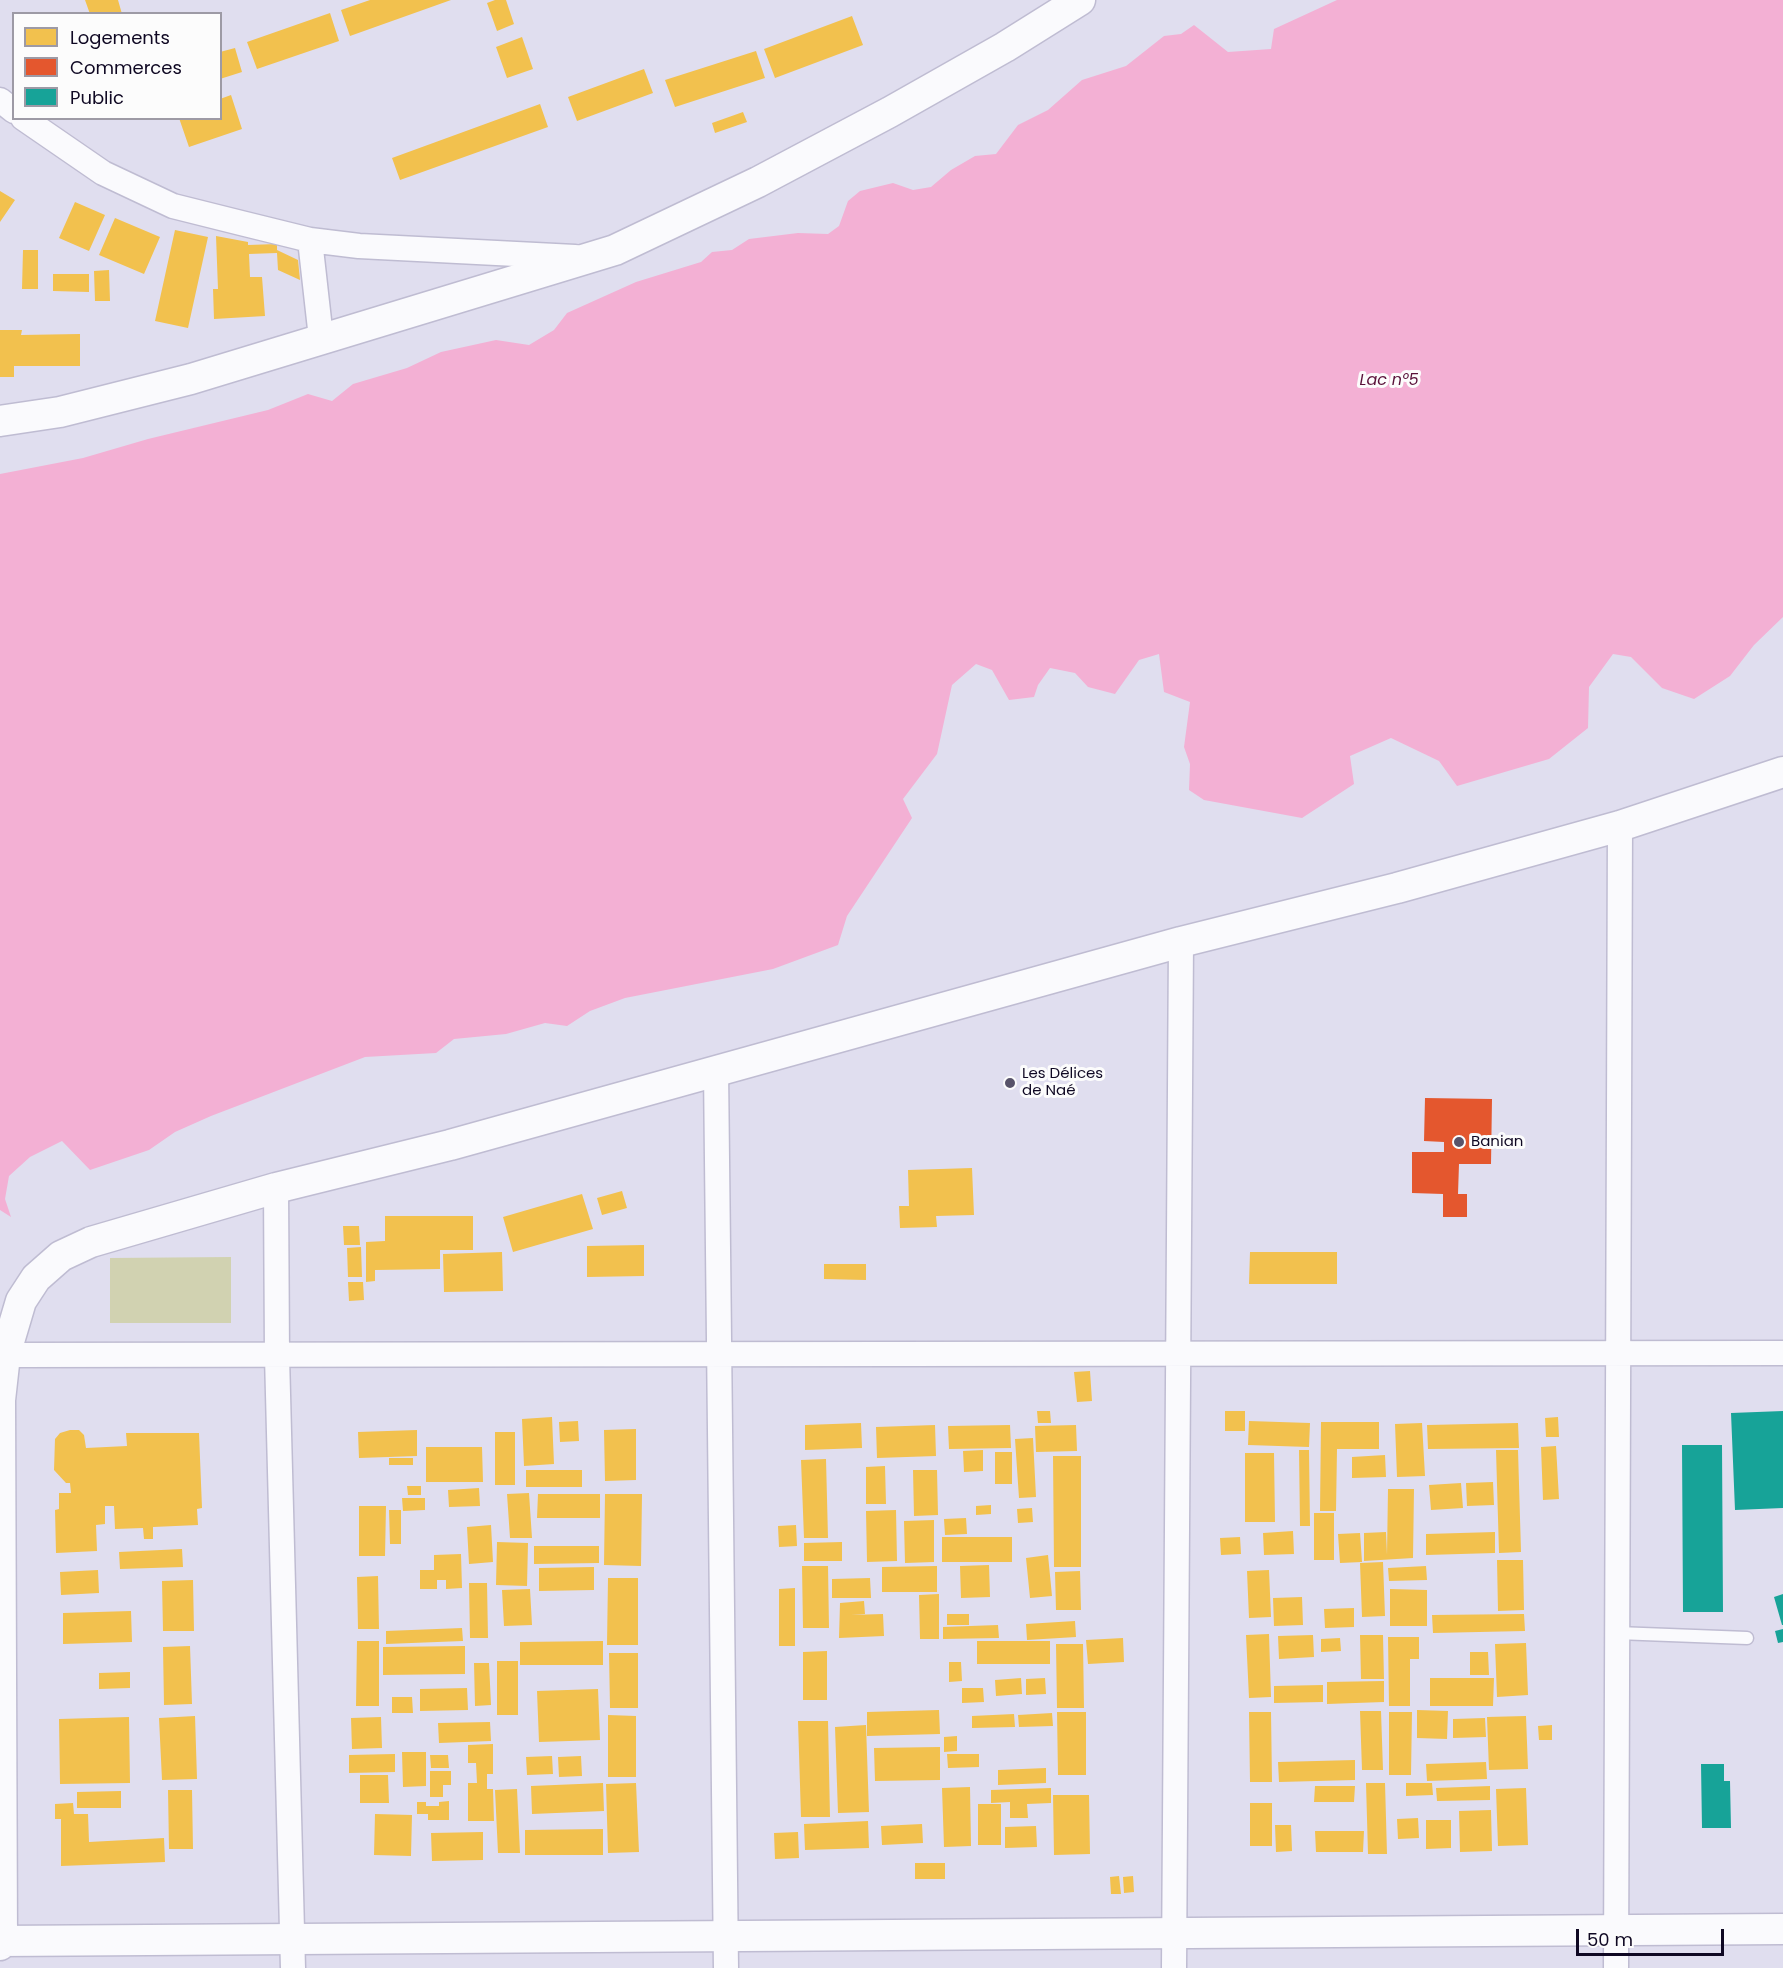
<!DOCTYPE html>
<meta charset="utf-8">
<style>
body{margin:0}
#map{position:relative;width:1783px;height:1968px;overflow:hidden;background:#e0deef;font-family:Poppins,sans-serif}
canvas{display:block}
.legend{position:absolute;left:12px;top:12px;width:210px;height:108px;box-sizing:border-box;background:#fcfcfc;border:2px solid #9d9aa5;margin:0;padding:8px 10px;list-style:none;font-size:18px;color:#0f0823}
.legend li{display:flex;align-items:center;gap:12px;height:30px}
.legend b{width:30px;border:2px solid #9d9aa5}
.scale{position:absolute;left:1576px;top:1929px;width:148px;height:27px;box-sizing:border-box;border:3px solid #0f0823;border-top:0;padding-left:8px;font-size:18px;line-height:21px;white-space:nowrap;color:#0f0823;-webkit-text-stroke:4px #fcfcfc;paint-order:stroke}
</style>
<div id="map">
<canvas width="1783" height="1968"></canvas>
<ul class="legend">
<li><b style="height:16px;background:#f2c14e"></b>Logements</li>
<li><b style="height:16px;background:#e4572e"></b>Commerces</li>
<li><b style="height:16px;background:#17a398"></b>Public</li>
</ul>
<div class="scale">50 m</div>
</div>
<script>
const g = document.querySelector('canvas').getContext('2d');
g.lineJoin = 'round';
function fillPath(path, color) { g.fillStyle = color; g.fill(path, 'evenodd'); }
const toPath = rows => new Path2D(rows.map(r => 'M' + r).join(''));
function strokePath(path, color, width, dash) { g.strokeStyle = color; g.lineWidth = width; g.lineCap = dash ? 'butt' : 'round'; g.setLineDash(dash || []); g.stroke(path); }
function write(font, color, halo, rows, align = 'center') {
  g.font = font + ' Poppins,sans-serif'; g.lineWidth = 6; g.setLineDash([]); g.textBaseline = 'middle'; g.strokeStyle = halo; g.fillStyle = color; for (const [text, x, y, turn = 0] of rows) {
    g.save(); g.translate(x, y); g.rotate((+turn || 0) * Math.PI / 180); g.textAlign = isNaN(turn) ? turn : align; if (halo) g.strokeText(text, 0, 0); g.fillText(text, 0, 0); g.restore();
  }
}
fillPath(toPath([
 [231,1257,231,1323,110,1323,110,1258]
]), '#d1d2b1');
fillPath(toPath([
 [1337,0,1783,0,1783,617,1754,645,1730,676,1694,699,1662,688,1631,657,1613,654,1589,687,1588,728,1549,759,1457,786,1439,761,1391,738,1350,756,1354,784,1302,818,1204,800,1189,790,1190,764,1184,747,1190,702,1164,692,1159,654,1139,660,1115,694,1088,687,1075,673,1050,668,1038,685,1034,697,1009,700,992,670,976,664,952,685,937,754,903,799,912,818,847,916,838,945,773,969,625,998,590,1011,567,1026,545,1023,506,1034,454,1039,436,1053,365,1057,211,1116,175,1132,149,1150,90,1170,62,1141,30,1157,9,1176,5,1199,11,1217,0,1210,0,474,83,458,148,439,268,410,308,394,332,401,353,384,407,368,441,352,496,340,529,345,554,330,567,313,636,282,701,262,712,252,732,250,749,239,798,233,828,234,839,226,848,201,860,191,893,183,913,190,931,187,951,170,975,156,996,154,1018,125,1048,110,1082,80,1126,66,1164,36,1181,34,1194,25,1228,52,1271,49,1274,29]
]), '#f3b0d4');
fillPath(toPath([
 [85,0,118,0,122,14,90,14],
 [370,0,451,0,350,36,341,10],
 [495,0,506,0,514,24,497,31,487,3],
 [330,13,339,41,257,69,247,42],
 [852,16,863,45,775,78,764,49],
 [522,37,533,69,507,78,496,47],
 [235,48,242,72,220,79,220,52],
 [756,51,765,78,675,107,665,80],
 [644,69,653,93,577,121,568,97],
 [231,95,242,129,189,147,179,118,220,118,220,99],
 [540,104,548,127,400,180,392,158],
 [743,112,747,122,715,133,712,123],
 [0,191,15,200,0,222],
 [75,202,105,215,89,251,59,238],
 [115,218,160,237,144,274,99,255],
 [175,230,208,237,188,328,155,321],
 [216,236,248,242,248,245,277,244,277,250,298,260,300,280,278,270,277,253,249,254,250,277,262,277,265,316,214,319,213,289,218,289],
 [23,250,38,250,38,289,22,289],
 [109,270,110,301,95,301,94,271],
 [53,274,89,274,89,292,53,291],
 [0,330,22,330,21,335,80,334,80,366,14,366,14,377,0,377],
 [972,1168,974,1215,936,1216,937,1227,900,1228,899,1206,909,1206,908,1170],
 [622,1191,627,1208,602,1215,597,1198],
 [582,1194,593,1229,513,1252,503,1217],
 [385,1216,473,1216,473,1250,440,1250,440,1269,375,1270,375,1281,366,1282,366,1242,385,1241],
 [343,1226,359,1226,360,1245,344,1245],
 [644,1245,644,1276,587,1277,587,1246],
 [361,1247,362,1277,348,1277,347,1248],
 [502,1252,503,1291,444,1292,443,1254],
 [1250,1252,1337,1252,1337,1284,1249,1284],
 [824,1264,866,1264,866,1280,824,1279],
 [348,1282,363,1282,364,1300,349,1301],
 [1090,1371,1092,1401,1077,1402,1074,1372],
 [1037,1411,1050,1411,1051,1423,1038,1423],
 [1225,1411,1245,1411,1245,1431,1225,1431],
 [552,1417,554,1464,524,1466,522,1419],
 [1558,1417,1559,1437,1546,1437,1545,1418],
 [578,1421,579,1441,560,1442,559,1422],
 [1249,1421,1310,1423,1309,1447,1248,1445],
 [1321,1422,1379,1422,1379,1449,1337,1449,1336,1511,1320,1511],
 [861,1423,862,1448,805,1450,805,1425],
 [1422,1423,1425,1476,1397,1477,1395,1424],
 [1518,1423,1519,1448,1428,1449,1427,1425],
 [935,1425,936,1456,877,1458,876,1427],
 [1010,1425,1011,1448,949,1449,948,1426],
 [1076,1425,1077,1451,1036,1452,1035,1426],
 [636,1429,636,1480,605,1481,604,1430],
 [70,1430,79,1430,84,1435,86,1448,127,1446,126,1433,199,1433,202,1508,197,1509,198,1525,153,1527,153,1539,144,1539,143,1528,115,1529,114,1506,105,1506,105,1524,96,1525,97,1551,56,1553,55,1510,59,1509,59,1493,71,1493,70,1483,66,1483,54,1470,55,1439,60,1433],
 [417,1430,417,1456,359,1458,358,1432],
 [495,1432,515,1432,515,1485,495,1485],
 [1033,1438,1036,1497,1019,1498,1015,1439],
 [1556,1446,1559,1499,1543,1500,1541,1447],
 [426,1447,482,1447,483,1482,426,1482],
 [983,1450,983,1471,964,1472,963,1451],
 [1299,1450,1309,1450,1310,1526,1300,1526],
 [1496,1450,1518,1450,1521,1552,1499,1553],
 [995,1452,1012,1452,1012,1484,995,1484],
 [1245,1453,1274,1453,1275,1522,1245,1522],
 [1385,1455,1386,1477,1352,1478,1352,1457],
 [1053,1456,1081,1456,1081,1567,1054,1567],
 [389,1458,413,1458,413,1465,389,1465],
 [826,1459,828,1538,804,1538,801,1460],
 [885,1466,886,1504,866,1504,866,1467],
 [526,1470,582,1470,582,1487,526,1487],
 [913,1470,937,1470,938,1515,914,1516],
 [1493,1482,1494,1505,1467,1506,1466,1483],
 [1461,1483,1463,1508,1431,1510,1429,1485],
 [407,1486,421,1486,421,1495,408,1495],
 [479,1488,480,1506,449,1507,448,1490],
 [1388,1489,1414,1489,1413,1558,1364,1561,1364,1533,1386,1532,1387,1555],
 [529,1493,532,1538,510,1538,507,1494],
 [538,1494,600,1494,600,1518,537,1518],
 [605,1494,642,1494,641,1566,604,1565],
 [402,1498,425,1498,425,1510,403,1511],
 [991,1505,991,1514,976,1515,976,1506],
 [359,1506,386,1506,385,1556,359,1556],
 [1032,1508,1033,1522,1018,1523,1017,1509],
 [389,1510,401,1510,401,1544,390,1544],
 [896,1510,897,1561,867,1562,866,1511],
 [1314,1513,1334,1513,1334,1560,1314,1560],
 [966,1518,967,1534,945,1535,944,1519],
 [934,1520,934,1562,905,1563,904,1521],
 [491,1525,493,1562,469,1564,467,1527],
 [796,1525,797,1546,779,1547,778,1526],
 [1293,1531,1294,1554,1264,1555,1263,1533],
 [1495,1532,1495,1553,1426,1555,1426,1534],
 [1360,1533,1362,1562,1340,1563,1338,1534],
 [942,1537,1012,1537,1012,1562,942,1562],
 [1240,1537,1241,1554,1221,1555,1220,1538],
 [497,1542,528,1543,527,1586,496,1585],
 [842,1542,842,1561,804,1561,804,1543],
 [534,1546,599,1546,599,1563,534,1564],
 [182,1549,183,1567,120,1569,119,1552],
 [461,1554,462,1588,446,1589,446,1580,437,1580,437,1589,420,1589,420,1570,434,1570,434,1555],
 [1048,1555,1052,1596,1030,1598,1026,1558],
 [1497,1560,1523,1560,1524,1610,1498,1611],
 [1383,1562,1385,1616,1362,1617,1360,1563],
 [989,1565,990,1597,961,1598,960,1566],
 [802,1566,828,1566,829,1628,803,1628],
 [937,1566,937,1592,882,1592,882,1567],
 [1426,1566,1427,1580,1389,1581,1388,1568],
 [594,1567,594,1590,539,1591,539,1568],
 [98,1570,99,1593,61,1595,60,1572],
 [1269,1570,1271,1617,1249,1618,1247,1571],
 [1080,1571,1081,1610,1056,1610,1055,1572],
 [378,1576,379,1629,358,1629,357,1577],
 [608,1578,638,1578,638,1645,607,1645],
 [870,1578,871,1598,832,1598,832,1579],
 [193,1580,194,1631,163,1631,162,1581],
 [469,1583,487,1583,488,1638,470,1638],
 [795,1588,795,1646,779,1646,779,1589],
 [530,1589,532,1625,504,1626,502,1590],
 [1390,1589,1427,1590,1427,1626,1390,1626],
 [939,1594,939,1639,920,1639,919,1595],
 [1302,1597,1303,1625,1274,1626,1273,1598],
 [864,1601,865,1614,851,1615,883,1614,884,1636,839,1638,840,1603],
 [1354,1608,1354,1627,1325,1628,1324,1609],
 [131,1611,132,1642,63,1644,63,1613],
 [947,1614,969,1614,969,1625,947,1625],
 [1524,1614,1525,1631,1433,1633,1432,1615],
 [1075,1621,1076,1637,1027,1640,1026,1624],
 [998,1625,999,1638,943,1639,943,1627],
 [462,1628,463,1641,386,1644,386,1631],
 [1269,1634,1271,1697,1249,1698,1246,1635],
 [1313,1635,1314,1657,1279,1659,1278,1636],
 [1360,1635,1383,1635,1384,1679,1361,1679],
 [1388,1637,1419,1637,1419,1659,1410,1659,1410,1706,1389,1706],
 [1123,1638,1124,1662,1088,1664,1086,1640],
 [1340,1638,1341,1651,1321,1652,1321,1639],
 [357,1641,379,1641,379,1706,356,1706],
 [603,1641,603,1665,520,1665,520,1642],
 [977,1641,1050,1641,1050,1664,977,1664],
 [1526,1643,1528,1695,1497,1697,1495,1644],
 [1056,1644,1083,1644,1084,1708,1057,1708],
 [190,1646,192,1704,164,1705,163,1647],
 [465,1646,465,1674,383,1675,383,1647],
 [827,1651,827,1700,803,1700,803,1652],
 [1470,1652,1488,1652,1489,1675,1470,1675],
 [609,1653,638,1653,638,1708,610,1708],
 [497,1661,518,1661,518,1715,497,1715],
 [949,1662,961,1662,962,1681,949,1682],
 [474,1663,489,1663,491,1705,475,1706],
 [130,1672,130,1688,99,1689,99,1673],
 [1021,1678,1022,1694,996,1696,995,1680],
 [1045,1678,1046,1694,1026,1695,1026,1679],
 [1430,1678,1494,1678,1493,1706,1430,1706],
 [1384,1681,1384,1702,1327,1704,1327,1682],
 [1323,1685,1323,1702,1274,1703,1274,1686],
 [467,1688,468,1710,420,1711,420,1689],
 [962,1688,983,1688,984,1702,962,1703],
 [598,1689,600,1740,539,1742,537,1691],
 [392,1697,412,1697,413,1713,392,1713],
 [939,1710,940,1734,867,1736,867,1712],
 [1417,1710,1448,1711,1447,1739,1417,1738],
 [1360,1711,1381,1711,1383,1770,1362,1770],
 [1057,1712,1086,1712,1086,1775,1058,1775],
 [1249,1712,1271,1712,1272,1782,1250,1782],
 [1389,1712,1412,1712,1411,1775,1389,1775],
 [1052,1713,1053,1726,1019,1727,1018,1715],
 [1014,1714,1015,1727,972,1728,972,1716],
 [608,1715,636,1716,636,1777,608,1777],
 [195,1716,197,1779,162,1780,159,1718],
 [1526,1716,1528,1769,1489,1770,1487,1717],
 [129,1717,130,1783,60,1784,59,1719],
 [381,1717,382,1748,352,1749,351,1718],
 [1485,1718,1486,1737,1453,1738,1453,1719],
 [798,1721,828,1721,830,1817,801,1817],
 [490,1722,491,1741,439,1743,438,1723],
 [866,1725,869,1812,838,1813,835,1727],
 [1552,1725,1552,1740,1539,1740,1538,1726],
 [957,1736,957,1751,944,1752,944,1737],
 [493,1744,493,1774,487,1774,487,1789,493,1789,494,1821,468,1821,468,1783,477,1783,476,1763,468,1763,468,1745],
 [940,1747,940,1780,875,1781,874,1748],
 [402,1752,426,1752,426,1786,403,1787],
 [395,1754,395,1772,349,1773,349,1755],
 [947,1754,979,1754,979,1767,948,1768],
 [430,1755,448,1755,449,1768,431,1768],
 [552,1756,553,1774,527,1775,526,1757],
 [581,1756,582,1776,559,1777,558,1757],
 [1355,1760,1355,1780,1279,1782,1278,1762],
 [1486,1762,1487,1779,1427,1781,1426,1764],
 [1046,1768,1046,1783,998,1785,998,1770],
 [430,1771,451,1771,451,1785,443,1785,443,1797,430,1797],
 [360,1775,388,1775,389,1803,360,1803],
 [603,1783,604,1811,532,1814,531,1786],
 [636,1783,639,1852,608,1853,606,1784],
 [1366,1783,1385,1783,1387,1854,1368,1854],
 [1406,1783,1432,1783,1433,1795,1406,1796],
 [1315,1786,1355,1786,1354,1802,1314,1802],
 [1490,1786,1490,1800,1437,1801,1436,1788],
 [970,1787,971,1846,944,1847,942,1788],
 [1051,1788,1051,1803,1027,1804,1028,1818,1010,1818,1010,1802,991,1803,991,1790],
 [1526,1788,1528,1845,1498,1846,1496,1789],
 [517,1789,520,1853,498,1853,495,1790],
 [168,1790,192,1790,193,1849,169,1849],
 [121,1791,121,1808,77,1808,77,1792],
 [1053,1795,1089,1795,1090,1854,1054,1855],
 [449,1801,449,1820,428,1820,428,1814,417,1814,417,1802,426,1802,426,1806,439,1806,439,1802],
 [73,1803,74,1814,88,1814,89,1842,164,1838,165,1862,61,1866,61,1819,55,1819,55,1804],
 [1250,1803,1272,1803,1272,1846,1250,1846],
 [978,1804,1001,1804,1001,1845,978,1845],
 [1491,1810,1492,1851,1460,1852,1459,1811],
 [375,1814,412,1815,411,1856,374,1855],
 [1418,1818,1419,1838,1398,1839,1397,1819],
 [1426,1820,1451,1820,1451,1848,1426,1849],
 [868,1821,869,1848,805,1850,804,1824],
 [922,1824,923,1843,882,1845,881,1826],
 [1275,1825,1291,1825,1292,1851,1276,1852],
 [1036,1826,1037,1847,1005,1848,1005,1827],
 [603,1829,603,1855,525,1855,525,1830],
 [1315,1831,1364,1831,1363,1852,1316,1852],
 [483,1832,483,1860,432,1861,431,1833],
 [798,1832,799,1858,775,1859,774,1833],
 [915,1863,945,1863,945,1879,915,1879],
 [1119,1876,1121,1894,1111,1894,1110,1877],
 [1133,1876,1134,1892,1124,1893,1123,1877]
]), '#f2c14e');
fillPath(toPath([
 [1425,1098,1492,1099,1491,1164,1459,1164,1458,1194,1467,1194,1467,1217,1443,1217,1443,1194,1412,1193,1412,1152,1444,1152,1444,1142,1424,1141]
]), '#e4572e');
fillPath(toPath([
 [1783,1411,1783,1508,1735,1510,1731,1413],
 [1682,1445,1722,1445,1723,1612,1683,1612],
 [1783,1594,1783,1625,1782,1625,1774,1597],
 [1783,1629,1783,1642,1778,1643,1775,1631],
 [1701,1764,1724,1764,1724,1781,1730,1781,1731,1828,1702,1828]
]), '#17a398');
const service = toPath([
 [1617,1633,1747,1638]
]);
const minor = toPath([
 [0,100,14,111],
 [23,118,103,173,173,206,241,223,310,240,359,246,575,257],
 [310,240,321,338],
 [716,1070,726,1968],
 [276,1188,277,1356,293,1968],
 [5,1355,1783,1353],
 [1174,1968,1181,942],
 [1616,1968,1620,826]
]);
const tertiary = toPath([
 [0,421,60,412,191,379,615,250,758,182,890,112,1005,47,1080,0],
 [0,1941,1783,1929],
 [0,1945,2,1941,0,1400,5,1355,21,1301,36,1278,61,1256,91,1242,276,1188,450,1145,1181,942,1397,888,1620,826,1783,772]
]);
strokePath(service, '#bfbcd2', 15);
strokePath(minor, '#bfbcd2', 27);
strokePath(tertiary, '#bfbcd2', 33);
strokePath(service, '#fafafd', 12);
strokePath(minor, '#fafafd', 24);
strokePath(tertiary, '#fafafd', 30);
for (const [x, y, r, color] of [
 [1010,1083,6,"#58536a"],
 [1459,1142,6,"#58536a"]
]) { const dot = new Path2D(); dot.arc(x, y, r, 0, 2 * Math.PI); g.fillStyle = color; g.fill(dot); strokePath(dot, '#fcfcfc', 2); }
write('15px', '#0f0823', '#fcfcfc', [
 ["Les Délices",1022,1074],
 ["de Naé",1022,1091],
 ["Banian",1471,1142]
], 'left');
write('italic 16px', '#5a123a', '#fcfcfc', [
 ["Lac n°5",1389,381]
]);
</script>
